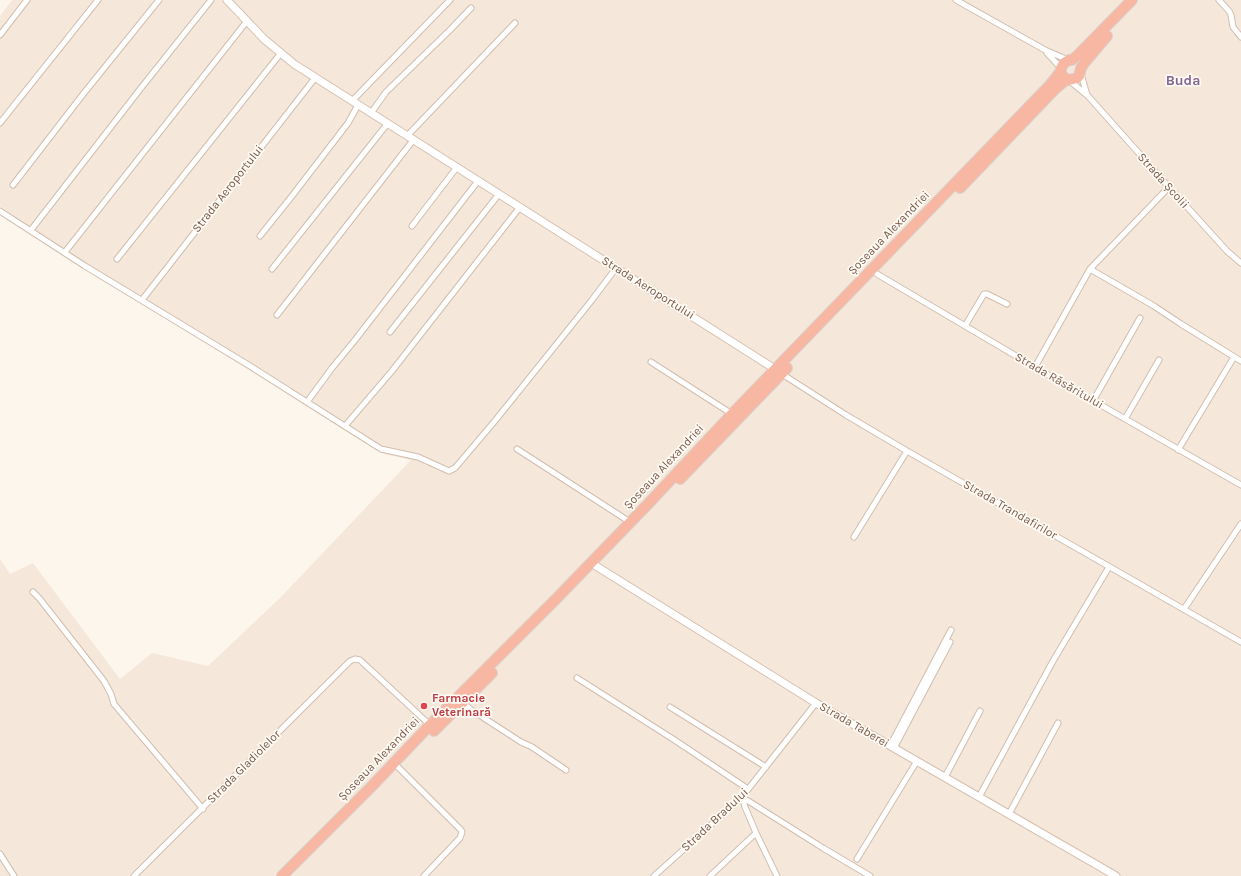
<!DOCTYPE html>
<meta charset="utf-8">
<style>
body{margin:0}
canvas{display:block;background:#fdf6ec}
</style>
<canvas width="1241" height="876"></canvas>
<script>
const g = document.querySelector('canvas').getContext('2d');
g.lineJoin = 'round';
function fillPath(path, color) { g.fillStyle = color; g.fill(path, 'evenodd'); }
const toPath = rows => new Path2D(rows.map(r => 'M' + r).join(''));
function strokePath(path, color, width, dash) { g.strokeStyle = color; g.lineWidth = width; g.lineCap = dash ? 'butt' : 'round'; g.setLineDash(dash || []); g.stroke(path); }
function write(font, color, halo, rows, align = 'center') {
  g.font = font + ' Karla,sans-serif'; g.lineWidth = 3.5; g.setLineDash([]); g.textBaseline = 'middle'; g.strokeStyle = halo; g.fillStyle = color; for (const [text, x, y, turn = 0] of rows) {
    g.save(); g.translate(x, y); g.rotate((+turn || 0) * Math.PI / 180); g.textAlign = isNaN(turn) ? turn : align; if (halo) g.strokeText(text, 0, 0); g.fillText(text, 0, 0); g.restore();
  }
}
fillPath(toPath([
 [12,0,1241,0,1241,876,0,876,0,559,10,574,33,563,120,679,152,653,208,666,281,597,411,460,384,454,355,437,150,308,0,206,0,16]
]), '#f5e8da');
const street = toPath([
 [956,0,1045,50,1068,60],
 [1219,0,1229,11,1231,15,1233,27,1241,37],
 [0,35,27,0],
 [1047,53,1061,68],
 [1081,74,1087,95],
 [1070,81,1088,96,1169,187,1227,251,1241,263],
 [352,101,450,0],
 [371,113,386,92,450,30,471,8],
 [0,123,98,0],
 [408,135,515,23],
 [13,185,84,93,159,0],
 [0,211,85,266,250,366,381,449,418,457,449,471,455,468,494,422,592,300,616,268],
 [412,226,457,167],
 [31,230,141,88,211,0],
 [260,236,292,196,348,123,358,105],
 [65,252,247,21],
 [117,259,281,53],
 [272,269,388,123],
 [1090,269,1154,306,1181,324,1241,361],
 [877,274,1050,376,1241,485],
 [142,300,315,78],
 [277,315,414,139],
 [965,326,984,294,987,294,1007,304],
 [390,332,499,194],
 [651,362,732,414],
 [1035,367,1090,269,1169,187],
 [782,374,846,415,907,451,1241,642],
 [1093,401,1140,318],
 [307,402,332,368,355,340,478,181],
 [1125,419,1159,360],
 [345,426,392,371,520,207],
 [517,449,630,522],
 [1178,450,1234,357],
 [854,537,907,451],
 [33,592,39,598,104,681,111,694,114,704,203,809],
 [1184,609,1241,524],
 [577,678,673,739,748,789],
 [463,703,470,709,521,742,532,747,566,770],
 [670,707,766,767],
 [890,746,951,630],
 [894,748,950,642],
 [398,767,461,830,462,832,460,838,424,876],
 [945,777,980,711],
 [742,797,823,848,870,876],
 [742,797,745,807,756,833,777,876],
 [979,797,1053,661,1109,567],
 [1009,814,1058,723],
 [0,854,14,876],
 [857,859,917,761],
 [134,876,350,661,355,659,360,660,430,725],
 [654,876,742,797,816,703],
 [710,876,756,833]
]);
const secondary = toPath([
 [227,0,264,39,294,64,778,371],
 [596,566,816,703,1116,876]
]);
const highway = toPath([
 [1062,75,1065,78,1069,80,1077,78,1079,76,1081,68,1085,62,1107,36],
 [960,188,1054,90,1067,79],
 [680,479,787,368],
 [434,731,492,673],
 [282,876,372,786,430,725,556,599,648,504,732,414,1050,85,1061,71,1061,68,1064,63,1069,60,1072,60,1078,55,1132,0]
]);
strokePath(street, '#d1beb0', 7);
strokePath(secondary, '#d6c0b0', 9);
strokePath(highway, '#dad1cd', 12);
strokePath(street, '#fff', 5);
strokePath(secondary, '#fff', 7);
strokePath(highway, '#f7b7a3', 10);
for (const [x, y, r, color] of [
 [424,706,4,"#e0444e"]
]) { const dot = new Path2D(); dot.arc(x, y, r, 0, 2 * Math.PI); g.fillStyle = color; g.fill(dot); strokePath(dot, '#fffaf3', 1.5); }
write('12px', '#7a5c4d', '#fffaf3', [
 ["Strada Școlii",1163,181,48],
 ["Strada Aeroportului",228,189,-52],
 ["Șoseaua Alexandriei",889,233,-46],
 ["Strada Aeroportului",648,288,32],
 ["Strada Răsăritului",1059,381,30],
 ["Șoseaua Alexandriei",664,467,-47],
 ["Strada Trandafirilor",1010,510,30],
 ["Strada Taberei",854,725,30],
 ["Șoseaua Alexandriei",379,759,-46],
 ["Strada Gladiolelor",244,767,-45],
 ["Strada Bradului",715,820,-43]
]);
write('bold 12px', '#be3a42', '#fffaf3', [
 ["Farmacie",432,699],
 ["Veterinară",432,713]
], 'left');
write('bold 14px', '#846695', '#fffaf3', [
 ["Buda",1183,81]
]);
</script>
